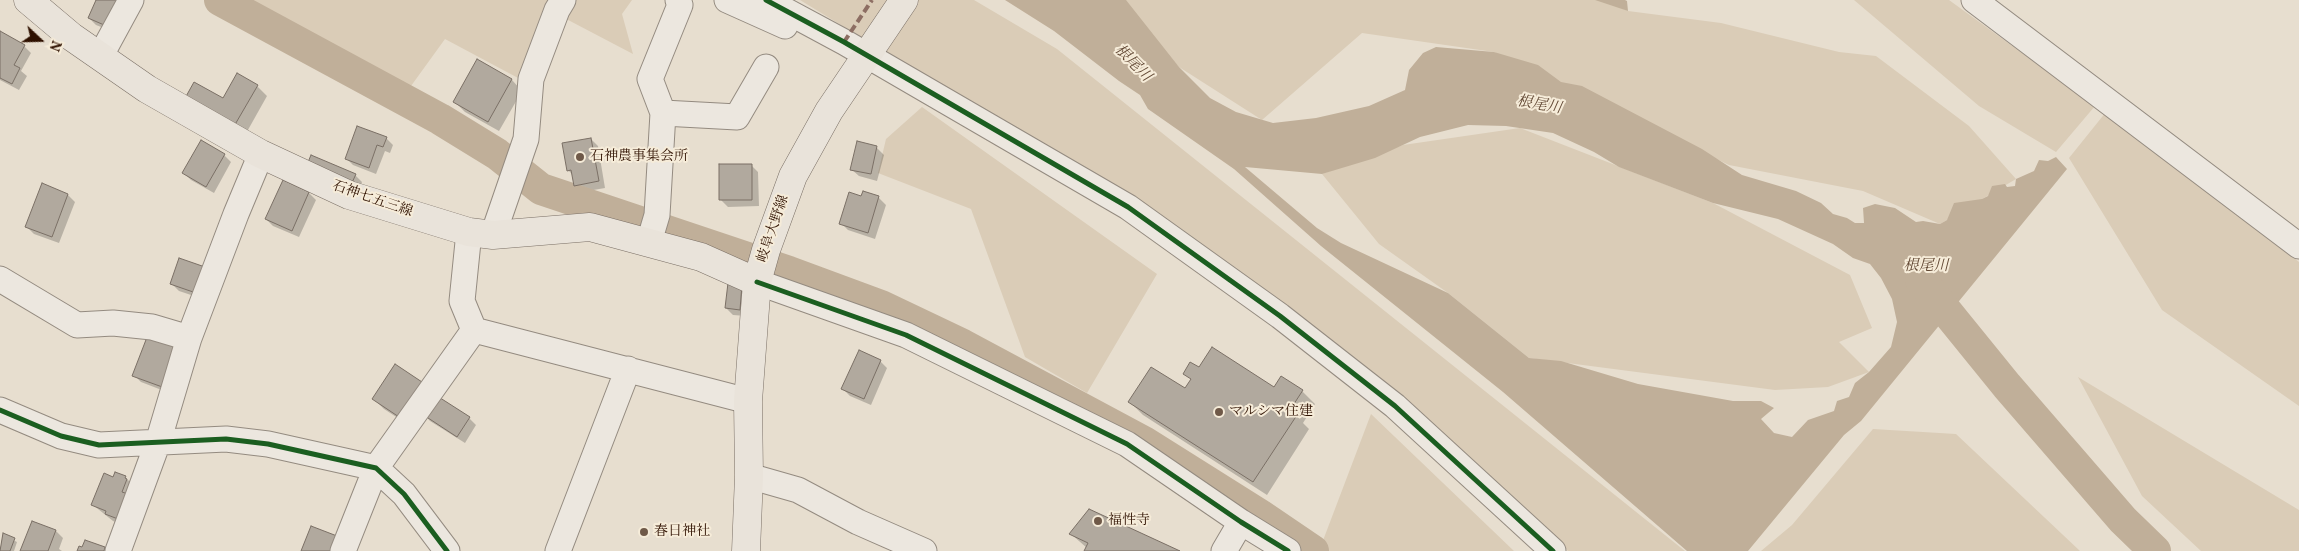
<!DOCTYPE html>
<meta charset="utf-8">
<style>
body{margin:0}
#map{position:relative;width:2299px;height:551px;overflow:hidden;background:#e7decf;font-family:Vollkorn,serif}
canvas{display:block}
.north{position:absolute;left:15px;top:15px;width:50px;height:50px;-webkit-text-stroke:4px #f6ecd9;paint-order:stroke;rotate:111deg;font-size:14px;font-weight:700;line-height:20px;text-align:center;color:#2f1100}
.north::after{content:'';display:block;margin:auto;width:18px;height:22px;background:#2f1100;clip-path:polygon(50% 0,100% 100%,50% 72%,0 100%)}
</style>
<div id="map">
<canvas width="2299" height="551"></canvas>
<div class="north">N</div>
</div>
<script>
const g = document.querySelector('canvas').getContext('2d');
g.lineJoin = 'round';
function fillPath(path, color) { g.fillStyle = color; g.fill(path, 'evenodd'); }
const toPath = rows => new Path2D(rows.map(r => 'M' + r).join(''));
function strokePath(path, color, width, dash) { g.strokeStyle = color; g.lineWidth = width; g.lineCap = dash ? 'butt' : 'round'; g.setLineDash(dash || []); g.stroke(path); }
function write(font, color, halo, rows, align = 'center') {
  g.font = font + ' Vollkorn,"Noto Serif JP",serif'; g.lineWidth = 4; g.setLineDash([]); g.textBaseline = 'middle'; g.strokeStyle = halo; g.fillStyle = color; for (const [text, x, y, turn = 0] of rows) {
    g.save(); g.translate(x, y); g.rotate((+turn || 0) * Math.PI / 180); g.textAlign = isNaN(turn) ? turn : align; if (halo) g.strokeText(text, 0, 0); g.fillText(text, 0, 0); g.restore();
  }
}
fillPath(toPath([
 [244,0,632,0,622,14,633,54,551,11,520,79,445,39,411,86],
 [800,0,974,0,1057,49,1685,551,1568,551,1402,399,1109,189],
 [1114,0,1604,0,1628,11,1721,23,1839,52,1876,56,1969,126,2016,179,1940,224,1863,191,1729,165,1494,52,1362,33,1262,120,1179,67],
 [1854,0,1949,0,2095,106,2056,152,1979,106],
 [922,107,1157,274,1087,393,1025,357,971,209,878,173,886,139],
 [2106,112,2299,262,2299,406,2162,310,2069,158],
 [1520,128,1713,203,1850,275,1872,328,1839,342,1869,372,1828,387,1775,390,1529,358,1448,293,1379,244,1322,174,1403,145],
 [2078,377,2299,510,2299,551,2201,551,2142,496],
 [1371,414,1514,551,1319,551],
 [1873,429,1956,434,2080,551,1761,551,1792,525]
]), '#daccb7');
fillPath(toPath([
 [1005,0,1126,0,1179,67,1210,98,1236,112,1273,123,1316,118,1369,106,1405,90,1409,70,1423,53,1436,47,1494,52,1538,65,1561,82,1582,86,1702,149,1742,175,1796,191,1821,203,1833,214,1847,218,1855,223,1864,223,1863,208,1875,204,1895,208,1916,222,1923,221,1940,224,1947,220,1954,203,1982,199,1988,196,1992,186,2005,184,2007,187,2015,186,2016,179,2034,171,2039,160,2048,161,2056,157,2067,169,1861,421,1844,435,1748,551,1687,551,1503,392,1321,246,1234,169,1148,109,1140,95,1119,81,1054,31],
 [1468,125,1506,126,1553,133,1594,152,1619,167,1713,203,1778,219,1833,244,1853,258,1870,264,1881,278,1892,299,1897,322,1891,347,1869,372,1855,383,1849,397,1837,401,1834,411,1808,420,1792,437,1774,433,1761,419,1774,408,1761,401,1733,401,1638,384,1561,361,1529,358,1448,293,1341,243,1317,228,1245,167,1322,174,1375,158,1420,137],
 [1595,0,1625,0,1627,1,1628,11]
]), '#c0af99');
fillPath(toPath([
 [97,0,119,34,96,25,89,18],
 [0,33,24,46,31,53,21,71,27,76,19,90,0,80],
 [477,61,512,80,522,91,499,131,465,112,454,101],
 [257,86,267,96,244,137,196,110],
 [386,138,393,145,390,153,385,151,376,174,353,165,346,158],
 [591,139,598,146,605,188,582,192,575,185,573,175,568,170],
 [858,143,877,148,884,155,877,181,859,176,851,169],
 [224,155,231,162,214,193,191,180,184,173],
 [751,165,758,172,759,206,728,207,721,200],
 [314,174,355,175,362,182,358,193],
 [283,181,309,193,316,200,299,237,273,226,266,219],
 [864,193,879,198,886,205,875,239,848,230,841,223],
 [68,195,75,202,59,243,34,234,27,227],
 [180,260,203,299,179,291,172,284],
 [729,284,748,292,746,316,733,315,726,308],
 [150,334,174,374,172,394,141,382,134,375],
 [880,361,887,368,871,405,850,396,843,389],
 [1199,369,1274,389,1302,391,1315,404,1303,423,1309,429,1267,495,1143,415,1130,402,1186,390,1192,380,1185,373],
 [374,399,469,418,476,425,465,443,430,421,423,413,413,428,384,409],
 [125,477,132,484,125,526,113,521,93,505,114,478],
 [56,531,63,538,59,549,62,551,21,551],
 [1071,534,1177,551,1085,551,1087,548],
 [3,535,17,542,14,551,0,551]
]), '#0003');
strokePath(toPath([
 [220,0,440,119,497,154,541,189,789,272,881,306,963,345,1144,442,1260,515,1313,551],
 [1921,280,2007,386,2123,520,2155,551]
]), '#c0af99', 32);
const building = toPath([
 [96,0,124,0,111,28,88,18,96,0],
 [0,31,25,45,14,65,20,68,12,84,0,78,0,31],
 [477,59,512,79,488,122,453,102,477,59],
 [237,73,258,85,233,128,184,100,194,82,223,98,237,73],
 [357,126,387,137,383,147,377,145,369,168,345,159,357,126],
 [591,138,599,181,574,186,571,170,567,171,562,143,591,138],
 [201,140,225,154,206,187,182,173,201,140],
 [857,141,877,146,871,174,850,170,857,141],
 [311,155,356,174,350,187,306,167,311,155],
 [719,164,752,164,752,200,719,200,719,164],
 [283,180,309,192,292,231,265,219,283,180],
 [42,183,68,194,52,237,25,227,42,183],
 [863,191,879,196,868,233,839,224,849,192,861,196,863,191],
 [179,258,205,267,196,293,170,284,179,258],
 [728,283,742,284,740,310,725,308,728,283],
 [149,332,177,343,167,368,172,370,165,388,132,376,149,332],
 [1212,347,1274,387,1281,376,1303,390,1290,410,1297,415,1253,482,1128,402,1151,367,1185,388,1191,379,1183,374,1190,362,1199,367,1212,347],
 [859,350,881,360,864,399,841,389,859,350],
 [395,364,425,384,402,419,372,399,395,364],
 [434,394,470,417,457,437,422,414,434,394],
 [115,472,126,476,125,478,127,479,122,492,128,494,118,519,105,514,106,511,91,505,104,473,113,477,115,472],
 [1089,509,1180,551,1084,551,1088,543,1069,534,1089,509],
 [32,521,56,530,48,551,20,551,32,521],
 [311,526,337,536,331,551,301,551,311,526],
 [3,533,15,538,10,551,0,551,3,533],
 [85,540,105,547,104,551,77,551,79,546,82,547,85,540]
]);
fillPath(building, '#b1a99e');
strokePath(building, '#7a6f65', 1);
const minor = toPath([
 [727,0,785,26],
 [766,0,844,42,1128,207,1280,316,1395,406,1553,551],
 [1974,0,2299,246],
 [100,57,131,0],
 [663,113,737,117,766,67],
 [469,232,462,301,474,330],
 [493,235,526,139,531,79,557,10,563,0],
 [649,242,657,215,663,113,650,79,680,5,678,0],
 [0,279,77,325,113,323,152,327,189,338],
 [757,282,906,335,1127,444,1241,522,1288,551],
 [474,330,748,401],
 [0,410,61,436,99,445,226,439,268,444,376,468,404,494,447,551],
 [749,476,798,490,858,522,924,551],
 [118,551,158,442,189,338,236,214,261,154],
 [343,551,376,468,474,330],
 [558,551,628,369],
 [1224,551,1241,522]
]);
const major = toPath([
 [28,0,72,37,147,89,261,154,349,195,469,232,493,235,590,227,701,257,757,282],
 [746,551,749,476,748,401,757,282,766,250,793,176,829,111,904,0]
]);
strokePath(minor, '#948b80', 27);
strokePath(major, '#7a6f65', 29);
strokePath(minor, '#ece7df', 25);
strokePath(major, '#e9e3da', 28);
strokePath(toPath([
 [844,42,872,0]
]), '#8d6e63', 4, [8, 4]);
strokePath(toPath([
 [766,0,844,42,1128,207,1280,316,1395,406,1553,551],
 [757,282,906,335,1127,444,1241,522,1288,551],
 [0,410,61,436,99,445,226,439,268,444,376,468,404,494,447,551]
]), '#1b5e20', 5);
for (const [x, y, r, color] of [
 [580,157,5,"#6f5948"],
 [1219,412,5,"#6f5948"],
 [1098,521,5,"#6f5948"],
 [644,532,5,"#6f5948"]
]) { const dot = new Path2D(); dot.arc(x, y, r, 0, 2 * Math.PI); g.fillStyle = color; g.fill(dot); strokePath(dot, '#f6ecd9', 2); }
write('14px', '#2f1100', '#f6ecd9', [
 ["石神農事集会所",590,157],
 ["マルシマ住建",1229,412],
 ["福性寺",1108,521],
 ["春日神社",654,532]
], 'left');
write('14px', '#2f1100', '#f6ecd9', [
 ["石神七五三線",372,200,19],
 ["岐阜大野線",774,229,-71]
]);
write('italic 15px', '#624834', '#f6ecd9', [
 ["根尾川",1132,64,45],
 ["根尾川",1539,106,10],
 ["根尾川",1926,267]
]);
</script>
